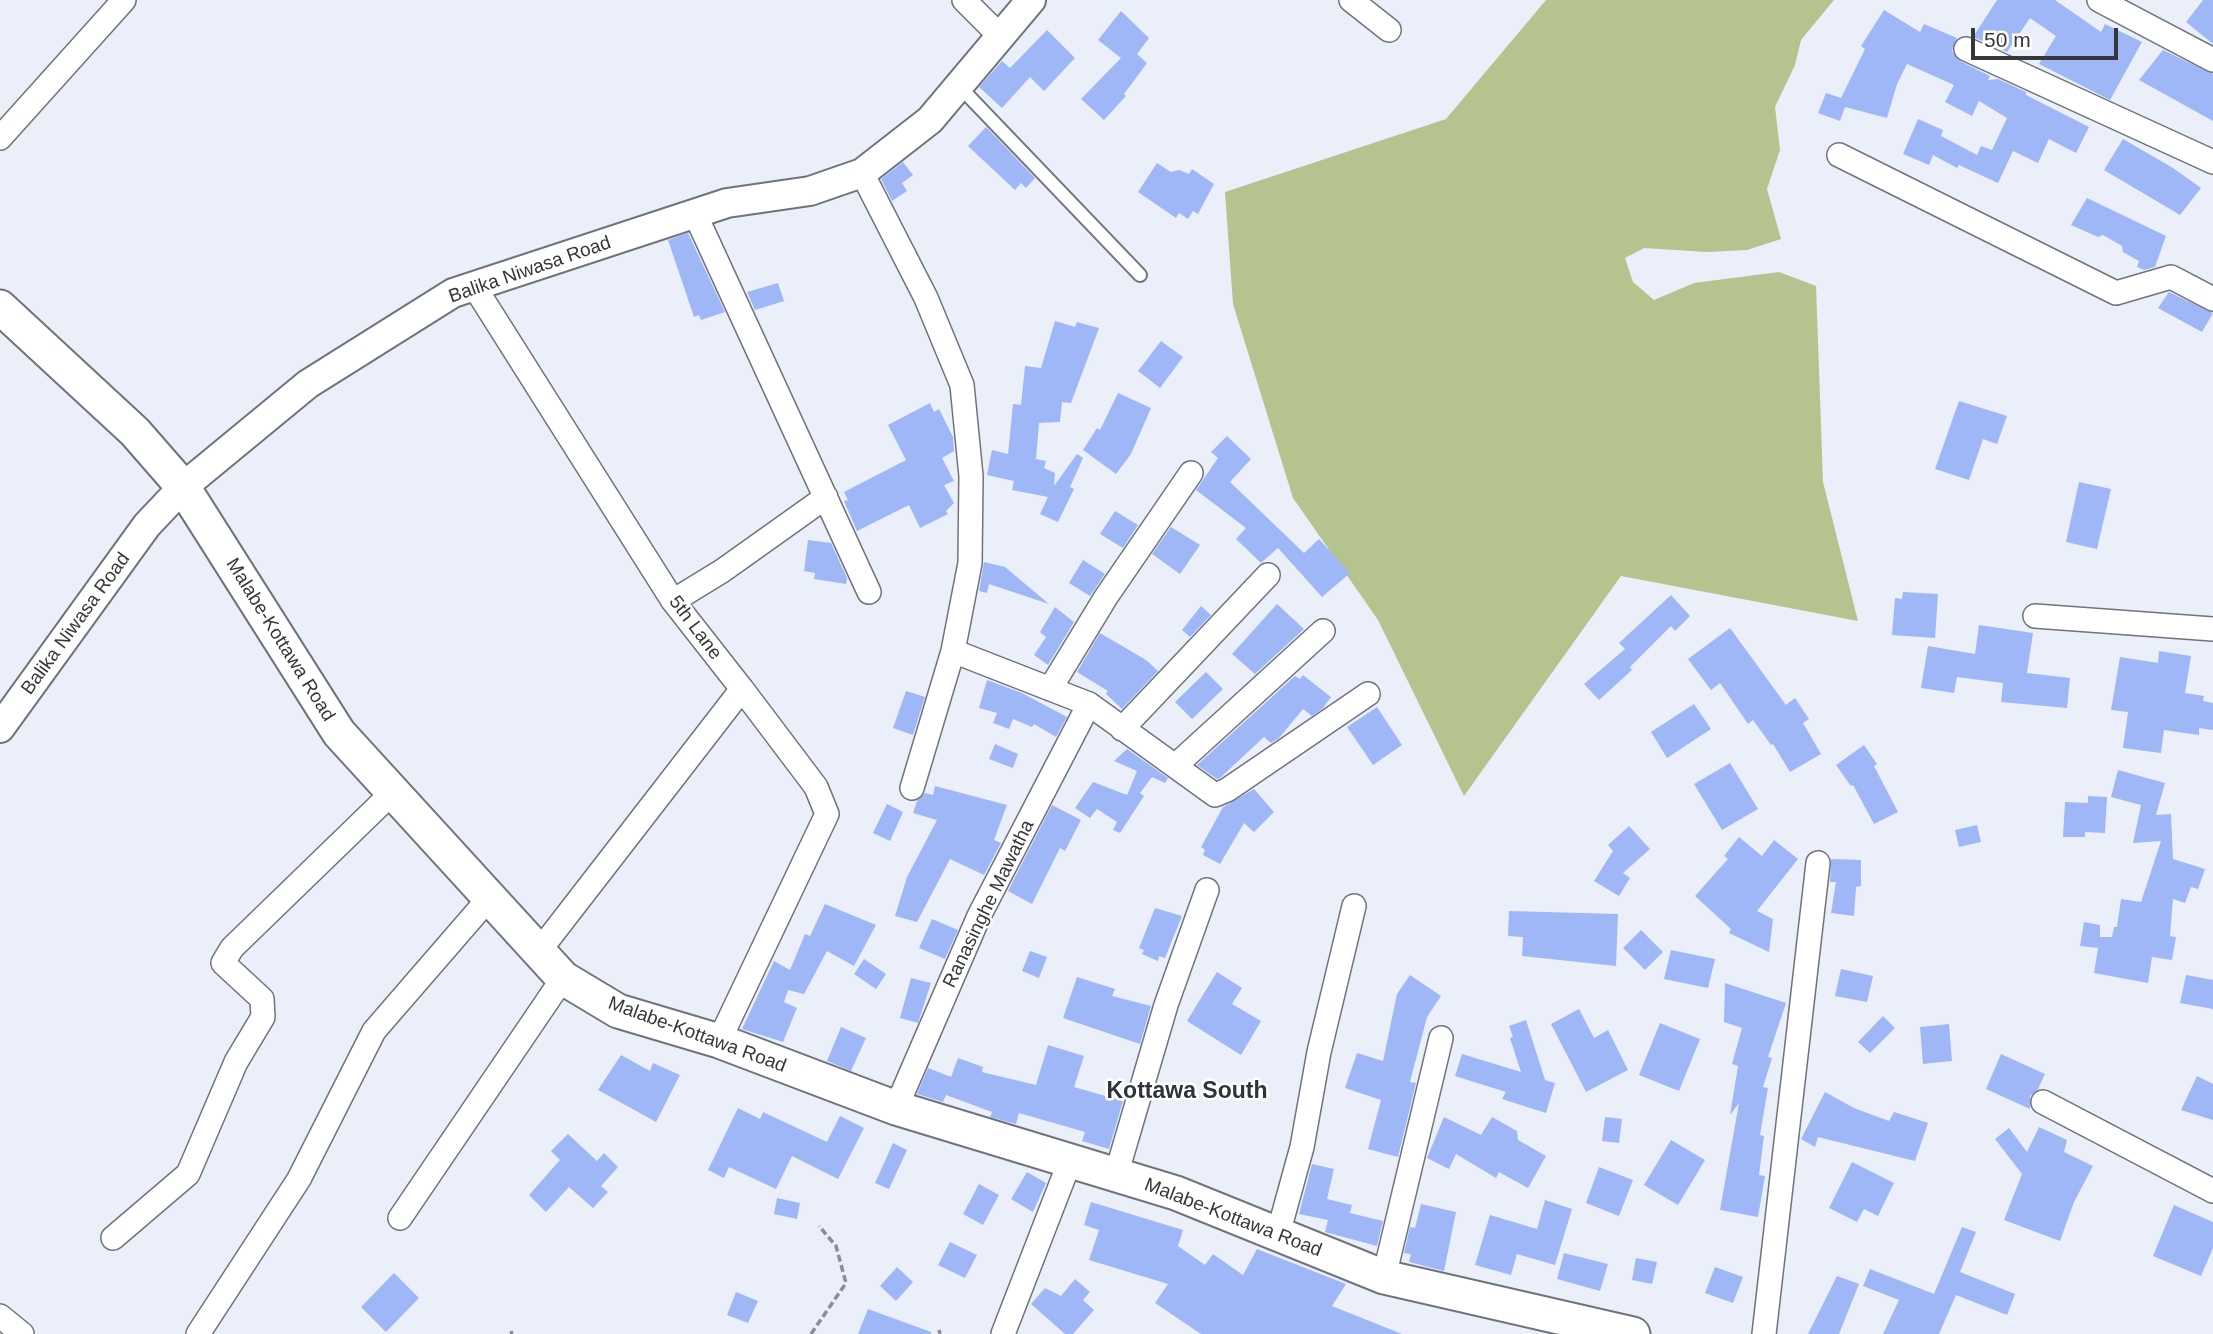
<!DOCTYPE html>
<style>
body{margin:0}
#map{position:relative;width:2213px;height:1334px;overflow:hidden;background:#eaeff9;font-family:Arial,sans-serif}
canvas{display:block}
.scale{position:absolute;left:1971px;top:28px;width:147px;height:32px;box-sizing:border-box;border:4px solid #36373b;border-top:0;padding-left:9px;font-size:21px;line-height:24px;white-space:nowrap;color:#36373b;-webkit-text-stroke:5px #fff;paint-order:stroke}
</style>
<div id="map">
<canvas width="2213" height="1334"></canvas>
<div class="scale">50 m</div>
</div>
<script>
const g = document.querySelector('canvas').getContext('2d');
g.lineJoin = 'round';
function fillPath(path, color) { g.fillStyle = color; g.fill(path, 'evenodd'); }
const toPath = rows => new Path2D(rows.map(r => 'M' + r).join(''));
function strokePath(path, color, width, dash) { g.strokeStyle = color; g.lineWidth = width; g.lineCap = dash ? 'butt' : 'round'; g.setLineDash(dash || []); g.stroke(path); }
function write(font, color, halo, rows, align = 'center') {
  g.font = font + ' Arial,sans-serif'; g.lineWidth = 5; g.setLineDash([]); g.textBaseline = 'middle'; g.strokeStyle = halo; g.fillStyle = color; for (const [text, x, y, turn = 0] of rows) {
    g.save(); g.translate(x, y); g.rotate((+turn || 0) * Math.PI / 180); g.textAlign = isNaN(turn) ? turn : align; if (halo) g.strokeText(text, 0, 0); g.fillText(text, 0, 0); g.restore();
  }
}
fillPath(toPath([
 [1546,0,1834,0,1801,40,1795,65,1775,107,1780,150,1767,189,1781,239,1747,250,1707,252,1644,248,1625,258,1633,282,1654,300,1694,283,1779,272,1816,286,1823,482,1858,621,1621,576,1464,796,1378,620,1293,498,1233,304,1225,192,1446,119]
]), '#b5c38e');
fillPath(toPath([
 [1997,0,2055,0,2101,32,2105,24,2142,42,2110,100,2039,64,2056,36,2030,18,2007,52,1973,37],
 [2203,0,2213,0,2213,44,2186,22],
 [1884,10,1920,32,1924,24,1957,38,1952,51,1960,61,1990,76,1988,80,1998,79,2026,92,2026,95,2089,127,2076,153,2049,139,2038,163,2013,151,1998,183,1959,165,1957,168,1933,155,1929,165,1903,154,1918,119,1943,130,1941,136,1977,155,1981,146,1992,150,2007,118,1979,101,1972,116,1945,102,1954,85,1907,64,1897,84,1887,118,1845,107,1840,121,1818,113,1826,93,1841,98,1865,49,1861,46],
 [1121,11,1149,38,1137,54,1147,63,1124,94,1126,96,1104,120,1081,99,1121,58,1098,40],
 [1047,30,1075,58,1044,91,1030,77,1002,108,979,87,1002,61,1010,68],
 [2163,50,2213,74,2213,121,2139,80],
 [986,127,1035,178,1026,188,1021,183,1015,190,968,146],
 [2123,139,2173,168,2201,188,2180,215,2104,170],
 [903,162,913,175,902,183,907,191,892,201,881,179],
 [1157,163,1171,172,1179,170,1189,174,1192,169,1214,184,1198,214,1193,211,1188,219,1179,213,1176,218,1138,192],
 [2087,198,2166,236,2155,267,2144,270,2137,267,2139,261,2123,252,2122,246,2103,235,2098,237,2071,225],
 [688,233,725,312,701,320,699,315,694,317,668,240],
 [778,283,784,301,755,310,747,292],
 [2169,292,2213,313,2202,332,2158,308],
 [1055,321,1075,327,1077,322,1099,328,1071,403,1062,402,1060,422,1039,423,1036,459,1046,461,1044,468,1055,473,1054,486,1077,454,1083,458,1070,487,1074,489,1058,522,1040,514,1048,497,1012,490,1014,481,987,475,992,450,1008,454,1013,404,1021,405,1025,366,1041,368],
 [1161,341,1183,357,1160,388,1138,371],
 [1118,393,1151,408,1131,454,1116,474,1083,450,1097,428,1100,430],
 [1959,401,2007,416,1997,444,1983,439,1969,480,1935,469],
 [930,403,934,412,939,409,953,437,954,451,942,458,954,481,944,485,954,503,946,511,948,514,920,528,909,505,857,531,844,501,848,500,844,492,906,460,888,425],
 [1227,436,1251,459,1230,482,1304,553,1319,539,1350,573,1322,597,1278,548,1261,563,1236,539,1246,528,1196,490,1218,458,1211,452],
 [2079,482,2111,489,2097,549,2066,542],
 [1115,511,1138,525,1123,548,1100,534],
 [1171,527,1200,545,1180,574,1152,554],
 [808,540,831,543,847,578,846,584,814,579,815,573,804,571],
 [1083,560,1105,574,1090,596,1069,583],
 [984,562,1005,567,1049,604,989,584,987,593,979,591],
 [1903,592,1938,594,1935,638,1892,635,1895,598,1902,599],
 [1671,595,1690,616,1675,631,1671,626,1630,667,1632,670,1599,700,1584,684,1625,649,1619,643],
 [1277,604,1304,629,1255,674,1232,654],
 [1201,606,1211,615,1190,637,1182,630],
 [1055,607,1074,622,1048,665,1034,655,1046,637,1040,632],
 [1979,625,2033,633,2027,673,2070,678,2067,708,2001,702,2003,683,1957,677,1954,693,1921,688,1928,646,1975,654],
 [1730,628,1786,705,1795,698,1809,719,1803,723,1821,754,1790,772,1773,744,1771,745,1753,720,1748,724,1720,683,1711,690,1688,659],
 [1100,633,1146,660,1158,671,1122,709,1106,694,1108,691,1077,672],
 [2159,651,2191,656,2185,693,2204,696,2203,701,2213,703,2213,730,2199,728,2199,735,2164,730,2161,753,2123,748,2128,712,2111,710,2120,657,2158,663],
 [1206,672,1223,689,1192,719,1175,702],
 [1303,675,1331,697,1323,708,1312,716,1303,709,1279,738,1271,743,1264,737,1220,778,1217,779,1197,765,1295,676,1300,679],
 [987,680,1022,693,1067,717,1056,737,1034,724,1032,727,1013,719,1009,729,993,723,997,713,979,708],
 [906,691,925,697,913,735,893,728],
 [1694,704,1711,729,1667,758,1651,732],
 [1377,707,1402,745,1373,765,1347,727],
 [995,744,1018,754,1013,768,989,759],
 [1864,745,1877,764,1874,766,1898,812,1874,824,1853,785,1851,786,1836,765],
 [1127,749,1168,778,1165,783,1152,777,1140,793,1144,796,1120,833,1113,830,1117,822,1097,809,1090,818,1075,808,1093,782,1127,795,1137,771,1114,761],
 [1730,763,1758,809,1722,830,1694,784],
 [2118,770,2165,783,2156,815,2171,814,2173,859,2205,869,2198,889,2191,887,2185,903,2173,899,2170,936,2176,937,2172,960,2152,957,2148,983,2094,973,2098,948,2080,946,2084,922,2100,925,2100,937,2112,937,2114,927,2117,927,2121,899,2141,902,2161,841,2133,843,2141,805,2111,797],
 [935,786,1007,805,994,840,1001,843,984,875,950,859,917,922,895,916,907,877,937,820,913,813,917,801,925,793,933,795],
 [1254,789,1274,812,1254,832,1244,823,1220,864,1203,855,1205,850,1201,847,1223,807],
 [2088,796,2107,797,2105,833,2085,832,2085,837,2063,837,2065,802,2088,803],
 [887,804,903,812,890,841,873,833],
 [1052,805,1081,820,1065,851,1060,848,1032,904,1008,891],
 [1977,825,1981,842,1959,847,1955,830],
 [1629,826,1650,849,1623,873,1630,878,1619,896,1594,881,1613,851,1608,845],
 [1739,837,1762,856,1774,840,1798,859,1757,911,1773,919,1769,952,1729,933,1731,929,1695,896,1728,859,1724,856],
 [1831,859,1861,860,1861,886,1856,887,1854,916,1831,913,1836,882,1830,882],
 [825,904,876,925,854,966,827,951,804,994,788,990,784,1002,797,1008,783,1042,742,1029,774,961,790,970,805,934,810,936],
 [1155,908,1182,916,1165,958,1159,956,1158,961,1142,954,1144,950,1139,948],
 [1509,911,1618,914,1616,966,1522,956,1523,937,1508,936],
 [932,919,958,930,945,959,919,948],
 [1641,930,1663,952,1645,970,1623,948],
 [1671,950,1715,959,1708,988,1664,979],
 [1030,951,1047,957,1039,978,1022,971],
 [864,959,886,974,876,989,854,974],
 [1841,969,1873,976,1867,1002,1835,996],
 [1217,972,1242,988,1232,1004,1261,1021,1241,1055,1187,1021],
 [1410,975,1441,996,1427,1017,1410,1082,1416,1083,1398,1157,1368,1149,1381,1100,1345,1088,1357,1053,1383,1061,1397,994],
 [2186,975,2213,980,2213,1009,2180,1003],
 [1077,977,1115,989,1112,996,1151,1006,1140,1044,1063,1018],
 [911,978,931,983,918,1023,900,1018],
 [1725,983,1786,1003,1768,1057,1772,1058,1763,1087,1768,1088,1760,1135,1764,1136,1759,1175,1765,1176,1758,1217,1720,1210,1739,1103,1730,1115,1738,1066,1732,1064,1742,1028,1724,1022],
 [1579,1009,1594,1038,1608,1030,1628,1070,1586,1092,1551,1024],
 [1883,1016,1895,1028,1870,1053,1858,1042],
 [1526,1020,1545,1080,1555,1083,1546,1113,1502,1099,1506,1092,1455,1076,1462,1054,1521,1072,1510,1038,1513,1037,1509,1026],
 [1660,1023,1700,1039,1679,1091,1639,1075],
 [1949,1024,1952,1061,1923,1064,1920,1027],
 [841,1027,866,1038,851,1071,827,1061],
 [1048,1045,1084,1056,1074,1087,1123,1101,1109,1149,1082,1141,1085,1132,1019,1113,1016,1124,990,1117,992,1112,946,1095,943,1102,917,1094,928,1068,951,1077,958,1058,983,1067,982,1072,1036,1085],
 [2001,1054,2045,1074,2038,1089,2030,1096,2030,1109,1986,1089],
 [621,1055,650,1071,653,1063,680,1075,656,1122,598,1090],
 [2197,1076,2213,1084,2213,1120,2181,1110],
 [1825,1092,1854,1108,1889,1121,1894,1112,1928,1123,1915,1161,1818,1137,1815,1147,1801,1139],
 [738,1108,760,1119,763,1112,827,1142,840,1116,864,1128,838,1179,792,1156,776,1189,729,1167,724,1178,708,1170],
 [1444,1117,1481,1135,1492,1117,1517,1131,1518,1140,1546,1156,1528,1188,1499,1172,1496,1178,1456,1154,1449,1169,1427,1158],
 [1605,1117,1622,1119,1619,1143,1602,1141],
 [2039,1127,2067,1140,2064,1152,2093,1166,2074,1202,2060,1241,2004,1220,2022,1174,1995,1139,2009,1128,2027,1152],
 [568,1134,597,1161,604,1153,618,1167,601,1186,608,1192,593,1208,569,1187,546,1212,529,1195,560,1160,551,1151],
 [1671,1140,1705,1160,1678,1205,1644,1185],
 [893,1143,907,1150,889,1189,875,1183],
 [1852,1162,1894,1183,1878,1216,1864,1209,1857,1222,1829,1208],
 [1312,1164,1334,1169,1327,1199,1352,1205,1350,1213,1383,1221,1377,1246,1325,1232,1328,1220,1299,1214],
 [1599,1167,1633,1180,1619,1216,1586,1203],
 [1027,1172,1046,1183,1033,1212,1011,1199],
 [979,1184,999,1195,983,1225,963,1214],
 [777,1198,800,1203,797,1219,774,1214],
 [1545,1200,1572,1209,1555,1265,1517,1254,1511,1275,1475,1265,1490,1215,1537,1229],
 [1091,1202,1183,1230,1178,1246,1205,1265,1213,1254,1243,1275,1257,1249,1346,1284,1332,1306,1402,1334,1201,1334,1155,1303,1168,1284,1089,1260,1099,1230,1084,1225],
 [1421,1204,1456,1212,1444,1271,1409,1262,1411,1254,1404,1253,1410,1227,1415,1228],
 [2174,1205,2213,1222,2213,1248,2201,1276,2153,1256],
 [1962,1227,1976,1232,1960,1272,2015,1294,2007,1315,1956,1295,1939,1334,1883,1334,1899,1300,1863,1286,1870,1269,1934,1294],
 [950,1242,977,1255,965,1278,938,1265],
 [1564,1253,1608,1264,1600,1291,1557,1279],
 [1636,1258,1657,1262,1652,1284,1632,1280],
 [897,1267,913,1282,896,1301,880,1286],
 [1715,1267,1743,1277,1733,1303,1705,1293],
 [394,1273,419,1298,386,1332,361,1307],
 [1837,1276,1859,1284,1839,1334,1808,1334],
 [1075,1279,1090,1292,1083,1300,1094,1310,1073,1334,1065,1334,1031,1304,1045,1288,1061,1296],
 [736,1292,758,1301,748,1323,727,1315],
 [868,1309,931,1332,931,1334,858,1334]
]), '#9fb7f6');
const service = toPath([
 [959,86,1140,275]
]);
const minor = toPath([
 [964,0,1000,36],
 [1351,0,1389,30],
 [2099,0,2213,60],
 [1966,49,2213,162],
 [0,138,124,0],
 [1839,155,2116,293,2171,277,2213,299],
 [862,173,926,298,962,385,971,476,970,563,953,651,1089,704,1215,795,1227,790,1368,694],
 [696,216,869,592],
 [474,286,673,601,742,689,540,950],
 [673,601,722,571,826,497],
 [2035,616,2213,629],
 [1050,689,1106,597,1191,473],
 [1122,729,1268,575],
 [1175,766,1323,631],
 [912,788,953,651],
 [719,1041,827,814,816,787,742,689],
 [2043,1102,2213,1191],
 [896,1108,979,916,1089,704],
 [1116,1175,1166,1005,1207,890],
 [400,1218,563,978],
 [1278,1234,1302,1147,1319,1052,1354,906],
 [113,1238,188,1174,236,1062,263,1017,262,999,223,963,232,948,393,792],
 [1384,1277,1441,1038],
 [0,1316,22,1334],
 [198,1334,299,1179,374,1031,490,897],
 [1003,1334,1070,1161],
 [1764,1334,1818,863]
]);
const tertiary = toPath([
 [0,728,147,525,183,487,308,384,453,293,727,203,810,191,862,173,930,120,1031,0]
]);
const secondary = toPath([
 [0,307,135,432,183,487,339,733,563,978,618,1011,719,1041,896,1108,1176,1193,1384,1277,1633,1334]
]);
strokePath(service, '#6f737b', 16);
strokePath(minor, '#6f737b', 26);
strokePath(tertiary, '#6f737b', 32);
strokePath(secondary, '#6f737b', 37);
strokePath(toPath([
 [939,1330,940,1334],
 [511,1331,512,1334],
 [811,1334,846,1283,836,1246,819,1226]
]), '#8b8e95', 3.5, [7, 3.5]);
strokePath(service, '#fff', 12);
strokePath(minor, '#fff', 23);
strokePath(tertiary, '#fff', 28);
strokePath(secondary, '#fff', 33);
write('19px', '#36373b', '#fff', [
 ["Balika Niwasa Road",530,270,-19],
 ["Balika Niwasa Road",76,624,-54],
 ["5th Lane",695,628,53],
 ["Malabe-Kottawa Road",280,640,58],
 ["Ranasinghe Mawatha",989,904,-64],
 ["Malabe-Kottawa Road",697,1035,20],
 ["Malabe-Kottawa Road",1233,1218,21]
]);
write('bold 23px', '#30333b', '#fff', [
 ["Kottawa South",1187,1092]
]);
</script>
